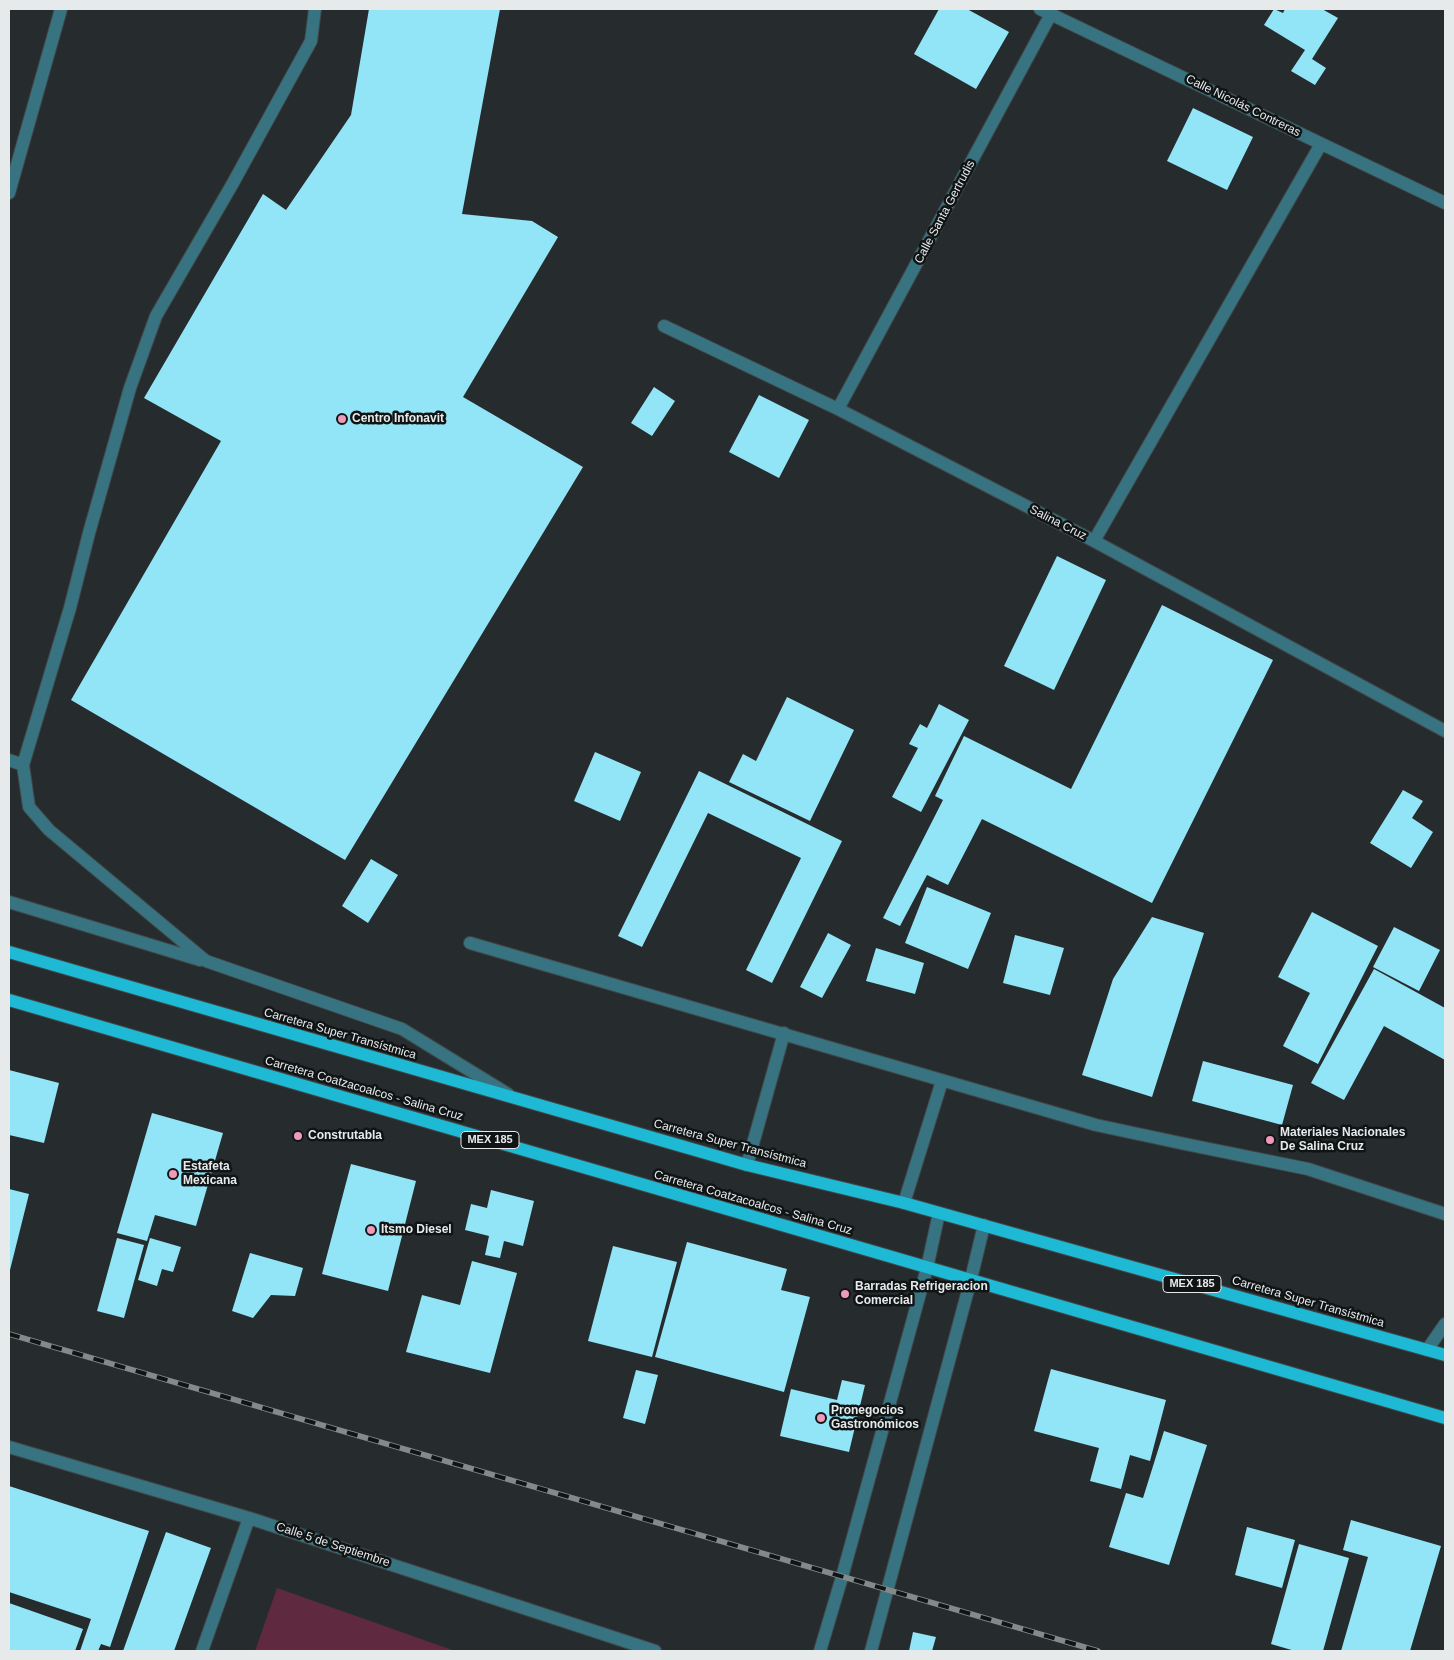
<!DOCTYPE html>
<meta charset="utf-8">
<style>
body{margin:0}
#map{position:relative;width:1454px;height:1660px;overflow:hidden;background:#262c2e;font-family:Helvetica,sans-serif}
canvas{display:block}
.frame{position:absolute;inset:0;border:10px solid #e6eaeb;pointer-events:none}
</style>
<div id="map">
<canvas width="1454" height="1660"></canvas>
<div class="frame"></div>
</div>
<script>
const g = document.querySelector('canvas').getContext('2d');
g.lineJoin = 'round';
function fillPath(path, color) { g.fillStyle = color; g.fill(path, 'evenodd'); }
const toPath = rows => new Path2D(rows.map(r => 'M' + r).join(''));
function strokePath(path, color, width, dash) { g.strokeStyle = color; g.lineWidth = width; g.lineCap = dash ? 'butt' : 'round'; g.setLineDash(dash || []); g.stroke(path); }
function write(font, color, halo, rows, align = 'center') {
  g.font = font + ' Helvetica,sans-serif'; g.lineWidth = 5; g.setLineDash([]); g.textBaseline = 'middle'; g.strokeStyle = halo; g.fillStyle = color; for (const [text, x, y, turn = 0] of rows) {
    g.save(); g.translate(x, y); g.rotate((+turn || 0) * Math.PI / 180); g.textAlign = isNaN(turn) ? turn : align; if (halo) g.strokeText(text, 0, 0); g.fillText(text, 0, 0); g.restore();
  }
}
fillPath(toPath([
 [277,1588,455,1651,255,1651]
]), '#5f293f');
fillPath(toPath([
 [369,9,500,9,462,214,532,221,558,237,463,397,583,467,345,860,71,700,221,441,144,398,263,194,286,210,351,115],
 [939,9,967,9,1009,32,976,89,914,54],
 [1274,9,1283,13,1285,9,1305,9,1308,10,1308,9,1322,9,1338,18,1312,59,1326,68,1315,85,1291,71,1305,50,1264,25],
 [1193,108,1253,137,1227,190,1167,161],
 [654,387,675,401,652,436,631,423],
 [759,395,809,420,779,478,729,452],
 [1057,556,1106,580,1054,690,1004,666],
 [1162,605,1273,660,1152,903,982,819,948,885,927,875,900,926,883,918,943,800,935,796,964,736,1071,789],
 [787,697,854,730,810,821,729,782,743,754,756,761],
 [939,704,969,720,921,812,892,797,918,748,909,744,920,724,927,728],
 [595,752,641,772,620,821,574,801],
 [699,771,842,841,772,983,746,970,801,858,708,813,642,947,618,936],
 [1403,790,1423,801,1412,818,1433,832,1411,868,1370,843],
 [371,859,398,875,368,923,342,906],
 [927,887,991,913,968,969,905,943],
 [1312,912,1378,946,1318,1064,1283,1046,1310,993,1278,977],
 [1152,917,1204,933,1152,1097,1082,1075,1113,979],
 [1394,927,1440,950,1419,991,1373,967],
 [828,933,851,945,822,998,800,987],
 [1015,935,1064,948,1050,995,1003,983],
 [876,948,924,963,915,994,866,981],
 [1374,969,1445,1008,1445,1060,1384,1026,1344,1100,1311,1083],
 [1203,1061,1293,1085,1282,1125,1192,1101],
 [9,1070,59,1083,44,1143,9,1135],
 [152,1113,223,1133,196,1226,155,1215,147,1241,117,1233],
 [351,1164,416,1181,388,1291,322,1274],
 [9,1189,29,1194,9,1274],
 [491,1190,534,1201,523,1246,504,1241,500,1258,485,1255,489,1236,465,1230,471,1204,487,1208],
 [117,1238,144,1245,124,1318,97,1311],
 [150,1238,181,1247,173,1272,162,1269,157,1286,138,1280],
 [687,1242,787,1269,781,1290,810,1297,784,1392,655,1357],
 [613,1246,677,1262,652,1357,588,1341],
 [250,1253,303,1268,295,1296,271,1295,253,1318,232,1311],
 [472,1261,517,1273,490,1373,406,1352,422,1295,460,1305],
 [1051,1369,1166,1400,1150,1461,1130,1455,1121,1489,1090,1481,1099,1448,1034,1431],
 [636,1370,658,1375,645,1424,623,1418],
 [842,1380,865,1385,849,1452,780,1436,791,1389,837,1400],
 [1164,1431,1207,1445,1169,1565,1109,1547,1126,1493,1143,1498],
 [9,1486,149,1531,110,1647,101,1644,98,1651,80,1651,91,1619,9,1592],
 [1351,1520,1441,1546,1410,1651,1341,1651,1368,1557,1343,1550],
 [1247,1527,1295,1540,1282,1588,1235,1575],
 [166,1532,211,1548,174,1651,123,1651],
 [1299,1544,1349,1558,1323,1651,1295,1651,1271,1644],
 [9,1603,83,1629,75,1651,9,1651],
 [913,1632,936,1637,932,1651,909,1651]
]), '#92e5f7');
const lane = toPath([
 [9,193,61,9],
 [9,760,23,765,70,608,89,533,130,388,156,316,233,183,311,41,315,9],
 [23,765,29,807,49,830,206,961,402,1029,508,1094],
 [9,902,200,960]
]);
const street = toPath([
 [1040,9,1445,203],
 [664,326,838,409,1094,541,1445,731],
 [838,409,1051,14],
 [1094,541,1321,144],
 [470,943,1096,1125,1185,1144,1308,1169,1445,1214],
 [747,1165,784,1033],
 [904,1203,942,1081],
 [1427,1350,1445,1324],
 [9,1447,249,1518,655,1651],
 [202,1651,249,1518],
 [820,1651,842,1577,927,1268,939,1213],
 [871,1651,971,1279,984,1225]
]);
const primary = toPath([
 [9,952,747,1165,904,1203,1445,1355],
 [9,1000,1445,1418]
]);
strokePath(lane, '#414748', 14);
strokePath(street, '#414748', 14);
strokePath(primary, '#414748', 14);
strokePath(lane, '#377380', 12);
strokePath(street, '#377380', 12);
strokePath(primary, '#1ebad5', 12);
const rail = toPath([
 [9,1334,1098,1651]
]);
strokePath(rail, '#84898a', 5.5);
strokePath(rail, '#111415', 4, [11]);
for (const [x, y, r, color] of [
 [342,419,5,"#ef9ab8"],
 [298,1136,5,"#ef9ab8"],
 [1270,1140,5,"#ef9ab8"],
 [173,1174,5,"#ef9ab8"],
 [371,1230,5,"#ef9ab8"],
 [845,1294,5,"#ef9ab8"],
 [821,1418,5,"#ef9ab8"]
]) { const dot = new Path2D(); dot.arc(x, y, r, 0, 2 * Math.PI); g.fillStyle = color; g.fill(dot); strokePath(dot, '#111415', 2); }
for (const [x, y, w] of [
 [490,1140,58],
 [1192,1284,58]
]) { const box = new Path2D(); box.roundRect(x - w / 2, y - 8.5, w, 17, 4); g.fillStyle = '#111415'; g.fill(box); strokePath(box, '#e6eaeb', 1); }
write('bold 11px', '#e6eaeb', null, [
 ["MEX 185",490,1140],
 ["MEX 185",1192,1284]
]);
write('12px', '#e6eaeb', '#111415', [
 ["Calle Nicolás Contreras",1243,106,26],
 ["Calle Santa Gertrudis",945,212,-62],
 ["Salina Cruz",1058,523,27],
 ["Carretera Super Transístmica",340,1034,16],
 ["Carretera Coatzacoalcos - Salina Cruz",364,1089,16],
 ["Carretera Super Transístmica",730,1144,15],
 ["Carretera Coatzacoalcos - Salina Cruz",753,1203,16],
 ["Carretera Super Transístmica",1308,1302,16],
 ["Calle 5 de Septiembre",333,1545,18]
]);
write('bold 12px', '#e6eaeb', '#111415', [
 ["Centro Infonavit",352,419],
 ["Materiales Nacionales",1280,1133],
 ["De Salina Cruz",1280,1147],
 ["Construtabla",308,1136],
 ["Estafeta",183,1167],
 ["Mexicana",183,1181],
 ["Itsmo Diesel",381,1230],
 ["Barradas Refrigeracion",855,1287],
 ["Comercial",855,1301],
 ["Pronegocios",831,1411],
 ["Gastronómicos",831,1425]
], 'left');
</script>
